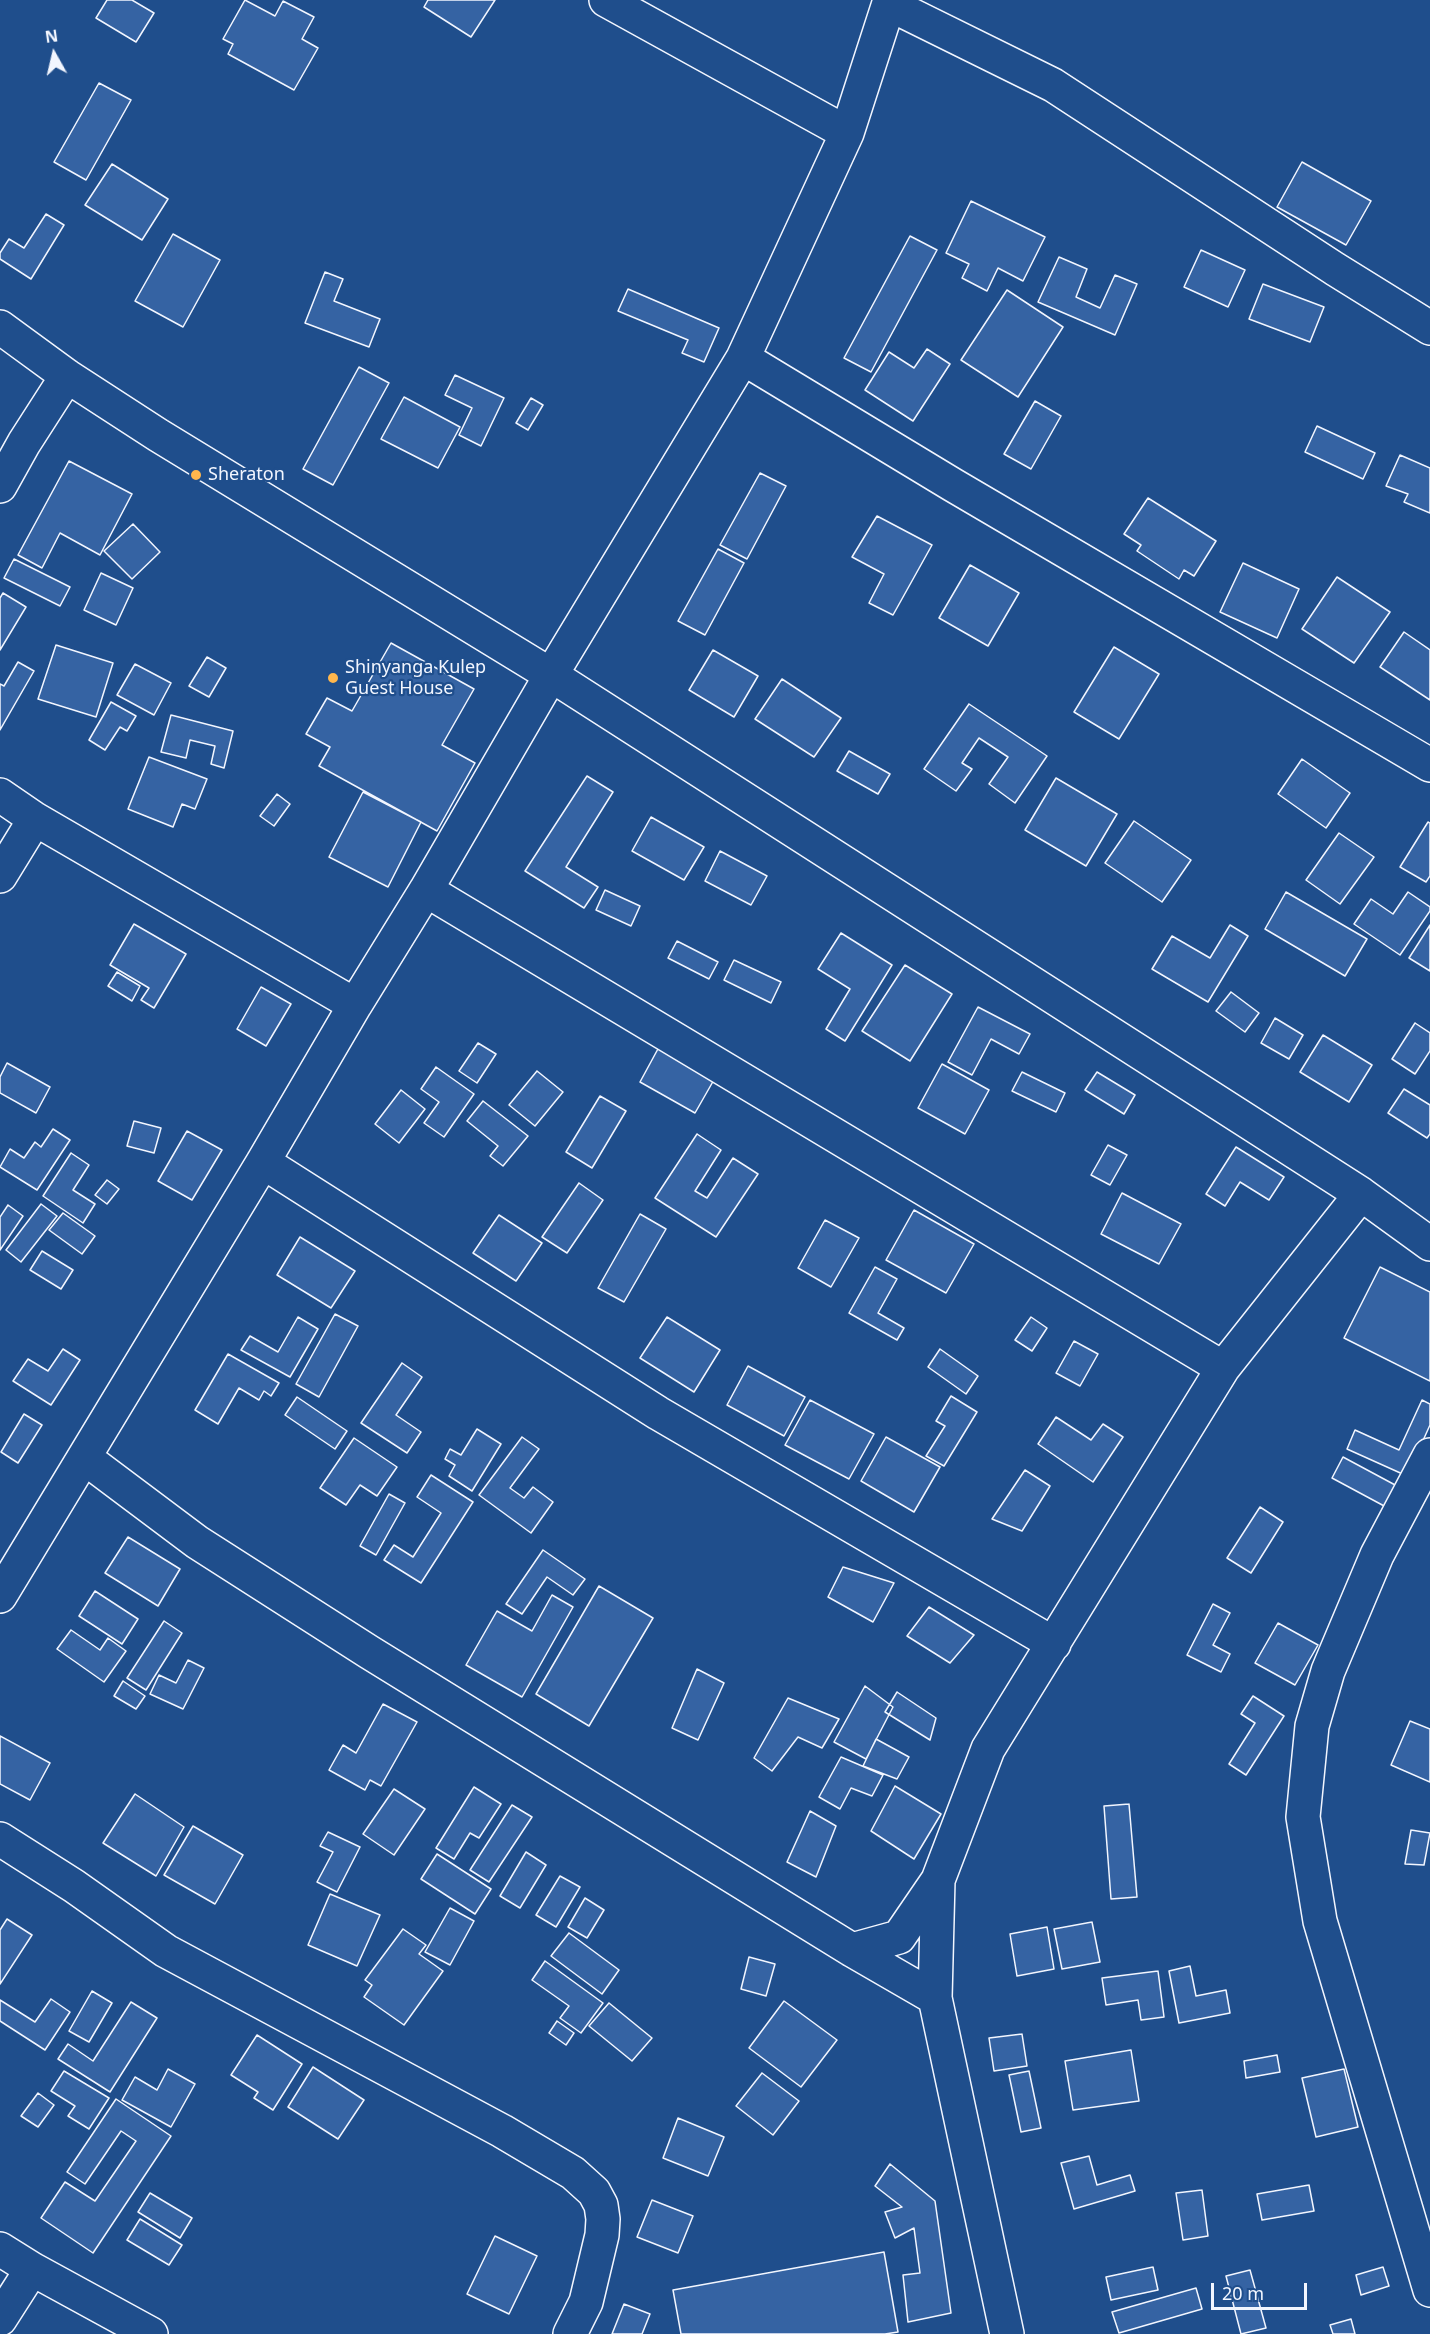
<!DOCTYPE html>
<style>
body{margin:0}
#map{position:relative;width:1430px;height:2334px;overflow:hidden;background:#1f4e8c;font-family:"Noto Sans",sans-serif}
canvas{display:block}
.north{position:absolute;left:24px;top:24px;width:60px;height:60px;-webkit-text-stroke:4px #1f4e8c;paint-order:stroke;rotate:352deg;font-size:16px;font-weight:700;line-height:24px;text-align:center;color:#f2f6ff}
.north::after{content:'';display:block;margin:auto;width:21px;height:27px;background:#f2f6ff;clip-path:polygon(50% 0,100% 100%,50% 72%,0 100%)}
.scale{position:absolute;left:1211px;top:2283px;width:96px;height:27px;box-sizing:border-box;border:3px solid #f2f6ff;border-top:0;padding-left:8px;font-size:18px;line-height:21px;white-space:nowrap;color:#f2f6ff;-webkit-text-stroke:4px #1f4e8c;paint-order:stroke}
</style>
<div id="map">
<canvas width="1430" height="2334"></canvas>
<div class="north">N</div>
<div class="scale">20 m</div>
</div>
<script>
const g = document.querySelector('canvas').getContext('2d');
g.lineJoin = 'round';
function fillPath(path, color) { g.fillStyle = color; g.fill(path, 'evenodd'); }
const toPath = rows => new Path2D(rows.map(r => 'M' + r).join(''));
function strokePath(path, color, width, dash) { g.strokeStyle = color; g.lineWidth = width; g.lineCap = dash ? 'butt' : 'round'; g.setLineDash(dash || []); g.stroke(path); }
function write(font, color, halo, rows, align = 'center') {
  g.font = font + ' "Noto Sans",sans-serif'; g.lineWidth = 4.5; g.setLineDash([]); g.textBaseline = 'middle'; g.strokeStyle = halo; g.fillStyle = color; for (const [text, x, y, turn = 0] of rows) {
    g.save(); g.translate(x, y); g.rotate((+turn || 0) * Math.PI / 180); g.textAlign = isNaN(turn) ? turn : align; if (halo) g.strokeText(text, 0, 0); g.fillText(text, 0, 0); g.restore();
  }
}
const building = toPath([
 [107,0,132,0,154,13,136,42,96,18,107,0],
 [245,0,275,16,283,1,314,17,302,39,318,48,294,90,228,54,233,44,223,39,245,0],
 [428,0,495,0,471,37,424,7,428,0],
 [99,83,131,100,86,180,54,162,99,83],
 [1302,162,1371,201,1346,245,1277,207,1302,162],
 [112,164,168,199,142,240,85,205,112,164],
 [971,201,1045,237,1023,281,998,268,987,291,962,278,969,264,946,253,971,201],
 [46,214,64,225,31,279,0,259,0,253,9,239,24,248,46,214],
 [173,234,220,260,183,327,135,301,173,234],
 [910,236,937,250,871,372,844,358,910,236],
 [1201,250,1245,270,1228,307,1184,287,1201,250],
 [1059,257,1087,269,1076,297,1100,308,1115,275,1137,284,1115,335,1038,302,1059,257],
 [325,272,343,279,334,301,380,319,369,347,305,323,325,272],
 [1263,284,1324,307,1310,342,1249,319,1263,284],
 [628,289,719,328,704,362,682,353,688,340,618,311,628,289],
 [1007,290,1063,327,1018,397,961,360,1007,290],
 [927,349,950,364,913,421,865,390,889,352,914,368,927,349],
 [359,367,389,383,333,485,303,469,359,367],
 [455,375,504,398,481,446,459,435,472,408,445,395,455,375],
 [404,397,460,427,438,468,381,439,404,397],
 [531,398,543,405,528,430,516,423,531,398],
 [1035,401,1061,416,1031,469,1004,454,1035,401],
 [1317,426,1375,453,1363,479,1305,452,1317,426],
 [1400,455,1430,468,1430,513,1404,502,1408,494,1386,486,1400,455],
 [69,461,132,494,100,555,60,533,42,568,18,555,69,461],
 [760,473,786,486,747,559,720,545,760,473],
 [1148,498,1216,541,1194,576,1184,570,1179,579,1137,551,1141,545,1124,534,1148,498],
 [877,516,932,545,893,615,869,603,884,574,852,557,877,516],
 [133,524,160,552,132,579,104,551,133,524],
 [718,549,744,563,705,635,678,621,718,549],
 [14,559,70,587,60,606,4,578,14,559],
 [1243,563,1299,589,1277,638,1220,612,1243,563],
 [970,565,1019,593,988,646,939,618,970,565],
 [101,573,133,588,116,625,84,610,101,573],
 [1337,577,1390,612,1354,663,1302,629,1337,577],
 [3,593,26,607,0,650,0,598,3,593],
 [1404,632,1430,650,1430,700,1380,667,1404,632],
 [391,643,474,689,442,745,475,763,437,831,319,766,330,747,306,734,327,698,352,711,391,643],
 [56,645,113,663,96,717,38,699,56,645],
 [1114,647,1159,674,1119,739,1074,712,1114,647],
 [713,650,758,676,734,717,689,690,713,650],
 [207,657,226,668,209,697,189,686,207,657],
 [18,662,34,671,0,730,0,684,4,686,18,662],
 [135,664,171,683,154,715,117,695,135,664],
 [782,679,841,718,814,757,755,719,782,679],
 [111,702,136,716,127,731,120,727,105,750,89,740,111,702],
 [969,704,1047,756,1015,803,989,784,1008,757,979,738,962,763,972,769,956,791,924,769,969,704],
 [171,715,233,731,224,768,211,764,215,746,190,740,186,758,161,752,171,715],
 [849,751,890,774,878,794,837,771,849,751],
 [149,757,207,779,195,809,182,804,173,827,128,809,149,757],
 [1302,759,1350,793,1326,828,1278,794,1302,759],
 [587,776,613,792,566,867,598,887,584,908,525,871,587,776],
 [1056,778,1117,814,1086,866,1025,830,1056,778],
 [363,792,421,822,388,887,329,857,363,792],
 [277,794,290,804,274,826,260,816,277,794],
 [651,817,704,847,684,880,632,851,651,817],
 [1134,821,1191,860,1162,902,1105,863,1134,821],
 [1428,822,1430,823,1430,876,1426,882,1400,867,1428,822],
 [1339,833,1374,857,1340,904,1306,880,1339,833],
 [720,851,767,876,751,905,705,881,720,851],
 [605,890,640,906,631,926,596,910,605,890],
 [1286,892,1367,939,1345,976,1265,929,1286,892],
 [1408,892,1430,907,1430,911,1400,955,1354,924,1371,899,1393,914,1408,892],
 [134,924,186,954,154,1008,141,1000,149,988,110,965,134,924],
 [1230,925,1248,936,1208,1002,1152,969,1172,936,1210,958,1230,925],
 [1430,925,1430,971,1409,958,1430,925],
 [841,933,892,965,845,1041,826,1029,850,989,818,969,841,933],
 [677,941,718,962,709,979,668,958,677,941],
 [734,960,781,982,771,1003,724,980,734,960],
 [905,965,952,994,910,1061,862,1031,905,965],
 [117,972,140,986,132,1001,108,986,117,972],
 [261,987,291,1004,266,1046,237,1029,261,987],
 [1231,992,1259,1013,1245,1032,1216,1011,1231,992],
 [978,1007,1030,1034,1019,1054,991,1039,972,1075,948,1062,978,1007],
 [1275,1018,1303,1035,1289,1059,1261,1043,1275,1018],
 [1415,1023,1430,1033,1430,1051,1415,1074,1392,1059,1415,1023],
 [1323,1035,1372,1065,1349,1102,1300,1072,1323,1035],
 [478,1043,496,1054,477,1083,459,1071,478,1043],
 [659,1047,715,1078,695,1113,640,1082,659,1047],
 [7,1063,50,1087,36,1113,0,1093,0,1077,7,1063],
 [942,1064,989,1090,965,1134,918,1108,942,1064],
 [436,1067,474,1094,444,1137,424,1123,439,1102,421,1089,436,1067],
 [537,1071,563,1092,535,1126,509,1105,537,1071],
 [1022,1072,1065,1093,1056,1112,1012,1091,1022,1072],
 [1097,1072,1135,1095,1124,1114,1085,1090,1097,1072],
 [1404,1089,1430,1105,1430,1134,1427,1138,1388,1113,1404,1089],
 [401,1090,425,1109,399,1143,375,1124,401,1090],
 [600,1096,626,1111,592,1168,566,1152,600,1096],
 [483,1101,528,1136,503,1166,490,1156,498,1146,467,1121,483,1101],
 [134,1121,161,1128,154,1153,127,1146,134,1121],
 [53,1129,70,1140,37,1190,0,1167,10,1149,24,1158,35,1142,41,1147,53,1129],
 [187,1131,222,1150,192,1200,158,1181,187,1131],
 [697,1134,721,1150,695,1191,707,1198,733,1158,758,1174,716,1237,655,1198,697,1134],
 [1108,1145,1127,1155,1110,1185,1091,1175,1108,1145],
 [1236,1147,1284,1177,1269,1200,1240,1182,1225,1206,1206,1194,1236,1147],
 [71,1153,89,1165,73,1190,95,1204,83,1223,43,1196,71,1153],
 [107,1180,119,1189,107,1204,95,1195,107,1180],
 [579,1183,603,1200,567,1253,542,1237,579,1183],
 [1122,1193,1181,1224,1159,1264,1101,1234,1122,1193],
 [41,1204,57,1216,21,1262,6,1250,41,1204],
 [8,1205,23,1216,0,1250,0,1217,8,1205],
 [914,1210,974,1244,946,1293,886,1260,914,1210],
 [63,1213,95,1236,82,1254,49,1230,63,1213],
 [640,1214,666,1229,624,1302,598,1288,640,1214],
 [499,1215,542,1243,516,1281,473,1253,499,1215],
 [825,1220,859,1238,831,1287,798,1268,825,1220],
 [300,1237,355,1271,331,1308,277,1275,300,1237],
 [42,1251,73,1270,61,1289,30,1270,42,1251],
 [875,1267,897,1279,878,1313,904,1328,897,1340,849,1313,875,1267],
 [1380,1267,1430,1292,1430,1381,1344,1338,1380,1267],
 [335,1314,358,1326,319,1397,296,1384,335,1314],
 [298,1317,318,1329,290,1377,241,1350,250,1336,278,1352,298,1317],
 [667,1317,720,1350,694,1392,640,1358,667,1317],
 [1031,1317,1047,1328,1032,1351,1015,1340,1031,1317],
 [1074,1341,1098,1354,1080,1386,1056,1373,1074,1341],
 [63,1349,80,1360,51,1405,13,1381,28,1359,48,1371,63,1349],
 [940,1349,978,1376,966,1394,928,1367,940,1349],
 [228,1354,279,1383,271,1396,264,1391,259,1400,239,1388,218,1424,195,1410,228,1354],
 [402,1363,422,1377,396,1415,421,1432,407,1453,361,1423,402,1363],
 [748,1366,805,1397,784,1436,727,1405,748,1366],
 [951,1396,977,1412,944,1466,926,1456,945,1426,936,1421,951,1396],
 [297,1397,347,1431,335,1449,285,1415,297,1397],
 [810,1400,874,1434,849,1479,785,1445,810,1400],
 [1422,1400,1430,1404,1430,1425,1407,1476,1347,1449,1355,1430,1399,1450,1422,1400],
 [24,1414,42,1425,18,1463,1,1452,24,1414],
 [1056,1417,1091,1440,1103,1424,1123,1437,1093,1482,1038,1444,1056,1417],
 [477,1429,501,1444,472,1491,449,1476,455,1465,445,1459,450,1449,461,1455,477,1429],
 [522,1437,539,1449,510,1488,524,1498,533,1487,553,1502,531,1533,479,1495,522,1437],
 [886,1437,940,1467,914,1512,861,1481,886,1437],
 [354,1438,397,1467,377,1496,360,1485,346,1505,320,1488,354,1438],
 [1343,1457,1397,1486,1386,1507,1332,1478,1343,1457],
 [1025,1470,1050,1486,1022,1531,992,1519,1025,1470],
 [431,1475,473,1502,421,1583,384,1560,394,1545,413,1557,441,1513,417,1497,431,1475],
 [389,1494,405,1503,376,1555,360,1546,389,1494],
 [1260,1507,1283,1522,1251,1573,1227,1558,1260,1507],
 [128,1537,180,1569,158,1606,105,1573,128,1537],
 [543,1550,585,1579,573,1595,547,1577,522,1614,506,1604,543,1550],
 [843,1567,894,1583,873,1622,828,1597,843,1567],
 [599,1586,653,1618,589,1726,536,1694,599,1586],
 [95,1591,138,1619,122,1644,79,1616,95,1591],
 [552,1595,573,1607,522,1697,466,1665,497,1611,532,1631,552,1595],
 [1213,1604,1230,1613,1213,1645,1230,1654,1221,1672,1187,1655,1213,1604],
 [929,1607,974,1635,950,1663,907,1636,929,1607],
 [164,1621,182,1633,146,1690,127,1678,164,1621],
 [1278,1623,1318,1645,1295,1685,1255,1663,1278,1623],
 [71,1630,100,1650,108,1638,126,1651,104,1682,57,1649,71,1630],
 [188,1660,204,1668,183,1709,150,1694,159,1675,176,1683,188,1660],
 [697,1669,724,1683,698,1740,672,1728,697,1669],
 [123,1681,145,1696,136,1709,114,1696,123,1681],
 [865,1686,893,1707,866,1759,834,1742,865,1686],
 [897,1692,936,1718,930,1740,885,1712,897,1692],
 [1253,1696,1284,1716,1246,1775,1229,1764,1255,1723,1241,1714,1253,1696],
 [788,1698,839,1719,822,1748,798,1737,772,1771,754,1758,788,1698],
 [383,1704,417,1722,381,1786,370,1780,365,1790,329,1770,343,1745,356,1753,383,1704],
 [1410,1721,1430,1729,1430,1782,1391,1765,1410,1721],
 [0,1736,50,1763,30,1800,0,1784,0,1736],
 [876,1739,909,1757,897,1779,863,1766,876,1739],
 [841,1757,883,1775,872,1796,851,1788,840,1809,819,1797,841,1757],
 [895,1786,941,1814,914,1859,871,1831,895,1786],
 [474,1787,501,1804,479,1838,470,1833,454,1859,436,1848,474,1787],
 [394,1789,425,1809,394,1855,363,1834,394,1789],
 [135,1794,184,1827,156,1876,103,1843,135,1794],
 [1129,1804,1137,1897,1111,1899,1104,1806,1129,1804],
 [512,1805,532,1817,489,1882,470,1870,512,1805],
 [810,1811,836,1826,816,1877,787,1862,810,1811],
 [193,1826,243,1855,215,1904,164,1875,193,1826],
 [1411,1830,1430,1833,1424,1865,1405,1864,1411,1830],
 [328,1832,360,1847,337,1892,317,1882,333,1852,320,1846,328,1832],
 [526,1852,546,1865,520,1908,500,1896,526,1852],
 [437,1854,491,1889,475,1914,421,1879,437,1854],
 [560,1876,580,1887,556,1927,536,1915,560,1876],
 [330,1894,380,1915,357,1966,308,1945,330,1894],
 [585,1898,604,1910,587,1938,568,1927,585,1898],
 [450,1908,474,1921,450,1965,425,1952,450,1908],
 [7,1919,32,1935,0,1984,0,1930,7,1919],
 [1092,1922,1100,1962,1062,1969,1054,1929,1092,1922],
 [1047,1927,1054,1969,1017,1976,1010,1934,1047,1927],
 [403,1929,426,1945,419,1954,443,1971,404,2025,364,1997,372,1985,365,1980,403,1929],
 [569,1933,619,1970,602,1994,551,1956,569,1933],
 [749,1957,775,1964,766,1996,741,1989,749,1957],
 [545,1961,603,2003,581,2033,560,2018,569,2006,532,1980,545,1961],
 [1190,1966,1196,1996,1226,1990,1230,2013,1179,2023,1169,1971,1190,1966],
 [1158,1971,1164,2017,1141,2020,1138,2000,1106,2005,1102,1978,1158,1971],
 [92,1991,112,2003,89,2042,69,2031,92,1991],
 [51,1999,70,2012,45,2050,0,2021,0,2000,35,2022,51,1999],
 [784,2001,837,2040,801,2087,749,2048,784,2001],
 [131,2002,157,2018,110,2092,58,2059,68,2044,93,2061,131,2002],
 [609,2003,652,2038,632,2061,589,2026,609,2003],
 [557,2021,574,2033,566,2045,549,2033,557,2021],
 [1022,2034,1027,2066,994,2071,989,2038,1022,2034],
 [257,2035,302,2064,273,2110,254,2098,258,2092,231,2075,257,2035],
 [1131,2050,1139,2101,1073,2110,1065,2061,1131,2050],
 [1277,2055,1280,2072,1246,2078,1244,2061,1277,2055],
 [313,2067,364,2100,338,2139,288,2107,313,2067],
 [168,2069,195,2084,171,2127,122,2100,135,2077,157,2090,168,2069],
 [1344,2069,1358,2127,1316,2137,1302,2078,1344,2069],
 [64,2071,109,2098,89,2129,68,2116,75,2106,51,2091,64,2071],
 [1029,2071,1041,2128,1021,2132,1009,2075,1029,2071],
 [762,2073,799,2101,773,2135,736,2106,762,2073],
 [38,2093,54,2105,38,2127,21,2116,38,2093],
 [116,2099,171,2136,93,2253,41,2218,65,2182,95,2201,136,2141,121,2131,85,2184,67,2172,116,2099],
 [678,2118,724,2137,708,2176,663,2158,678,2118],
 [1089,2156,1097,2185,1130,2175,1135,2191,1074,2209,1061,2163,1089,2156],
 [890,2164,935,2201,951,2313,908,2322,903,2275,920,2273,914,2228,895,2238,885,2212,902,2207,875,2186,890,2164],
 [1309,2185,1314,2211,1262,2220,1257,2194,1309,2185],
 [1202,2190,1208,2236,1183,2240,1176,2193,1202,2190],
 [150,2193,192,2218,180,2238,138,2212,150,2193],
 [652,2200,693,2216,678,2253,637,2237,652,2200],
 [140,2219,182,2245,169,2265,127,2240,140,2219],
 [495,2236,537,2256,509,2314,467,2294,495,2236],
 [884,2252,898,2332,885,2334,681,2334,673,2290,884,2252],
 [1153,2267,1158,2290,1111,2300,1106,2277,1153,2267],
 [1383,2267,1389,2286,1361,2295,1356,2275,1383,2267],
 [1250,2270,1266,2328,1241,2334,1226,2276,1250,2270],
 [1196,2288,1202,2309,1119,2333,1112,2312,1196,2288],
 [624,2304,650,2314,642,2334,612,2334,624,2304],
 [1351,2319,1355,2334,1333,2334,1330,2325,1351,2319]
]);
fillPath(building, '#3563a3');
strokePath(building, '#f2f6ff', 1.5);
const minor = toPath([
 [606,0,847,133],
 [889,4,1053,85,1335,269,1430,328],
 [0,327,67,376,158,435,551,675,1361,1194,1430,1244],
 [743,358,953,485,1430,765],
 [0,486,24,443,67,376],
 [0,795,35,819,355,1005],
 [0,876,35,819],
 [426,890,1223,1368],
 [263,1162,658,1413,1054,1644],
 [1430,1455,1377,1555,1328,1671,1312,1726,1303,1817,1320,1921,1430,2290],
 [85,1458,197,1542,369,1652,852,1950,935,1998],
 [0,1596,263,1162,355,1005,426,890,551,675,743,358,847,133,890,0],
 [0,1839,74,1886,166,1951,502,2131,573,2173,594,2192,601,2205,603,2219,602,2235,586,2302,570,2334],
 [852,1950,899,1937,938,1880],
 [0,2249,32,2269,151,2334],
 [0,2319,32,2269],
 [1007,2334,935,1998,938,1880,988,1749,1223,1368,1361,1194]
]);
strokePath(minor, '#f2f6ff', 36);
strokePath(minor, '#1f4e8c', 33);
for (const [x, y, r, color] of [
 [196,475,6,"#ffb74d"],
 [333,678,6,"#ffb74d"]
]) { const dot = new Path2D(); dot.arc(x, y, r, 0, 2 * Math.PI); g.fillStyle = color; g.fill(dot); strokePath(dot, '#1f4e8c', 2); }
write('18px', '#f2f6ff', '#1f4e8c', [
 ["Sheraton",208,475],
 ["Shinyanga Kulep",345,668],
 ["Guest House",345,689]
], 'left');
</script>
